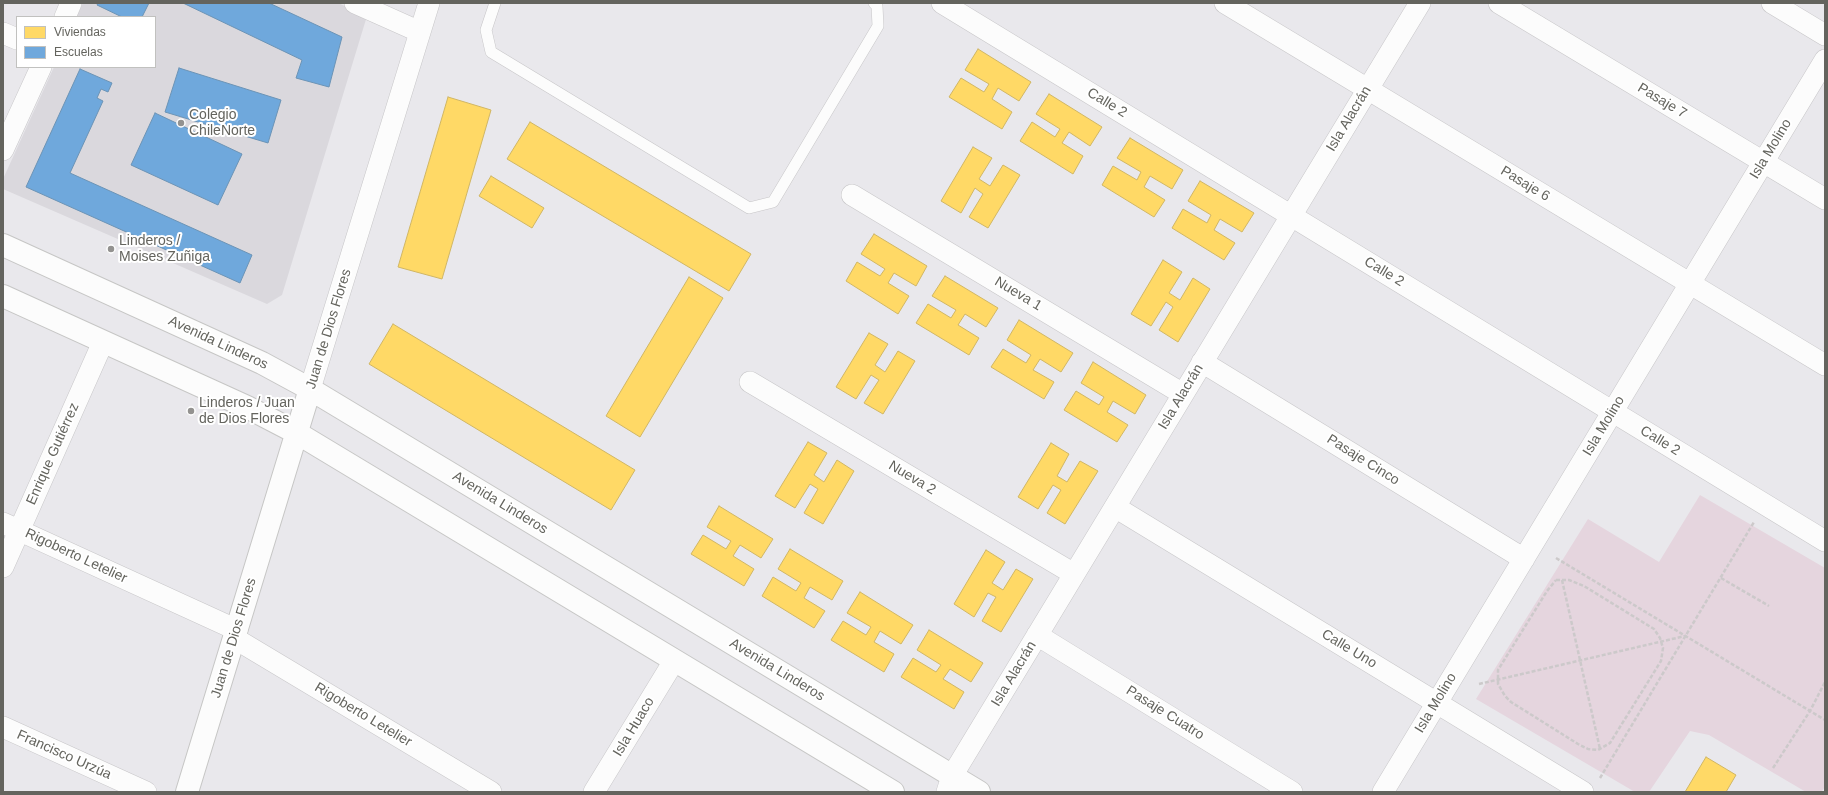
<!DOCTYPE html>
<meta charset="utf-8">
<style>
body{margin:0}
#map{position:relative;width:1828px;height:795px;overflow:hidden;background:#e9e8ec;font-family:Helvetica,sans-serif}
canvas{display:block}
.frame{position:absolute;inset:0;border:4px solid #64645e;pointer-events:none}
.legend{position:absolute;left:16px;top:16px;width:140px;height:52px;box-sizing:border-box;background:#fff;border:1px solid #c1c1bf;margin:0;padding:5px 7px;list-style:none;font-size:12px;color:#64645e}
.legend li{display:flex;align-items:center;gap:8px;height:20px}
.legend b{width:20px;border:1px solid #c1c1bf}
</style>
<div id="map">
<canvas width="1828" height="795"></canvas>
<div class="frame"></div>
<ul class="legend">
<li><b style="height:11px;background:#ffd966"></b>Viviendas</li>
<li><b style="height:11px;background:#6fa8dc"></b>Escuelas</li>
</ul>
</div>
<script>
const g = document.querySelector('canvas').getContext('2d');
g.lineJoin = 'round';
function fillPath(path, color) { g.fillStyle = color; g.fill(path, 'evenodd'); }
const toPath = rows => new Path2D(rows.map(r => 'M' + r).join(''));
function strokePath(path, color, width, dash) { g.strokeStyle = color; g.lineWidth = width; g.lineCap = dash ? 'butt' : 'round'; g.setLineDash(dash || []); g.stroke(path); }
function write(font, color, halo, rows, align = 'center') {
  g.font = font + ' Helvetica,sans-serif'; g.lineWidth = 4; g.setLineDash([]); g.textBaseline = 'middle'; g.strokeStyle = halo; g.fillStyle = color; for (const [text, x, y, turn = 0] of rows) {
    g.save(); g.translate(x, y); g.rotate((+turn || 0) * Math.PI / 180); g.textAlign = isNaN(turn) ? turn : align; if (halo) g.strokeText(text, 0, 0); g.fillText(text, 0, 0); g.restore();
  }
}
fillPath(toPath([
 [83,3,338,3,367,16,282,295,267,304,3,189,3,179,54,67,155,67,155,17,76,17]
]), '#dad8dd');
fillPath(toPath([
 [1700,495,1825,568,1825,787,1821,792,1806,792,1709,735,1690,731,1649,792,1635,792,1476,699,1588,519,1659,562]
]), '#e5d5de');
const homes = toPath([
 [978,49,1031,82,1019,101,998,88,992,99,1012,112,1002,129,949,97,961,78,984,92,989,84,965,70,978,49],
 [1049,94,1102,127,1090,146,1069,132,1062,143,1083,156,1073,174,1020,141,1032,122,1055,137,1060,129,1036,114,1049,94],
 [448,97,491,110,442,279,398,267,448,97],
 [530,122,751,254,729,291,507,159,530,122],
 [1130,138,1183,170,1172,189,1150,176,1144,187,1165,200,1154,217,1102,185,1113,166,1137,180,1141,172,1117,158,1130,138],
 [973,147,992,158,979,179,990,186,1003,165,1020,175,988,228,969,217,983,194,975,188,961,213,941,201,973,147],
 [491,176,544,208,532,228,479,196,491,176],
 [1200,181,1254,213,1242,232,1220,219,1214,230,1235,243,1224,260,1172,228,1183,209,1207,223,1211,215,1188,201,1200,181],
 [874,234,927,266,916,286,894,273,888,283,909,296,898,314,846,281,857,262,880,276,885,269,861,254,874,234],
 [1163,260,1182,272,1169,293,1180,300,1193,278,1210,289,1178,342,1159,330,1173,307,1166,302,1151,326,1131,314,1163,260],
 [945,276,998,308,986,327,965,314,958,325,979,338,969,355,916,323,928,304,951,318,956,310,932,296,945,276],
 [689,277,723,298,640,437,606,416,689,277],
 [1019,320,1073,353,1061,372,1040,359,1033,370,1054,382,1044,399,991,367,1003,349,1026,363,1031,355,1007,340,1019,320],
 [393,324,635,470,611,510,369,364,393,324],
 [869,333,888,344,875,365,885,372,898,351,915,361,883,414,864,403,879,380,871,375,856,399,836,387,869,333],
 [1093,362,1146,395,1135,414,1113,401,1107,412,1128,425,1117,442,1064,410,1076,391,1099,405,1104,397,1081,383,1093,362],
 [808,442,827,453,814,475,824,482,837,460,854,471,823,524,804,513,818,489,810,484,795,508,775,496,808,442],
 [1051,443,1069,454,1057,476,1067,482,1080,461,1098,471,1065,524,1047,513,1061,490,1053,485,1038,509,1018,497,1051,443],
 [719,506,773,539,761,558,740,545,733,556,754,569,744,586,691,554,703,535,726,549,731,541,707,527,719,506],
 [790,549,843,581,832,600,810,587,804,598,825,611,814,628,762,596,773,577,796,591,801,583,778,569,790,549],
 [986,550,1005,562,992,583,1003,590,1016,569,1033,579,1001,632,982,621,996,597,988,593,974,617,954,604,986,550],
 [860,592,913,625,901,644,880,631,874,642,894,654,884,672,831,640,843,621,866,635,871,627,847,613,860,592],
 [929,630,983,663,971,682,950,669,943,679,964,692,954,709,901,677,913,658,936,672,941,665,917,650,929,630],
 [1706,757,1736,775,1726,792,1685,792,1706,757]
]);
fillPath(homes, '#ffd966');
strokePath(homes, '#d0b664', 1);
const schools = toPath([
 [98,3,149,3,142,17,122,17,97,5,98,3],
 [183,3,269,3,342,37,329,87,296,78,302,60,183,3],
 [179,68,281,100,268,143,165,112,179,68],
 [80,69,112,83,108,92,101,89,97,98,103,101,70,173,252,255,240,283,26,187,80,69],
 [155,113,242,154,218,205,131,165,155,113]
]);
fillPath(schools, '#6fa8dc');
strokePath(schools, '#6c94b6', 1);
const lane = toPath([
 [495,3,486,30,491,52,749,208,773,202,878,26,877,6,874,3]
]);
const street = toPath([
 [355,3,420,32],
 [942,3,1825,541],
 [1225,3,1825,365],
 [1499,3,1825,199],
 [1772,3,1825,35],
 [65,17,71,3],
 [3,33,17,39],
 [3,150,41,67],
 [852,195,1183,394],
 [1202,362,1524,559],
 [750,382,1074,574],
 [310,389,429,3],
 [1115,507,1583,792],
 [3,523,237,630],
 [3,567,103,342],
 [1037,635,1292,792],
 [234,638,491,792],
 [3,727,146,792],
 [594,792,674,661],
 [947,792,952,776,1420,3],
 [1383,792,1825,60]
]);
const secondary = toPath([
 [3,245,262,363,310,389,979,792],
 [3,296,247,407,297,433,893,792],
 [187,792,310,389]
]);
strokePath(lane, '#c7c6c8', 12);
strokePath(street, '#c7c6c8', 22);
strokePath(secondary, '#c6c6c5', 24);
strokePath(toPath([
 [1556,558,1825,720],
 [1721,578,1769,606],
 [1556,580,1569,580,1584,586,1654,629,1660,638,1663,648,1661,661,1610,743,1598,750,1588,749,1578,744,1511,702,1505,696,1498,684,1498,670,1547,591,1556,580],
 [1562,580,1600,749],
 [1479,684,1685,636],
 [1773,768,1810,711,1825,682],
 [1600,778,1754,522]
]), '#ccc9ca', 2.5, [4, 2]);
strokePath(lane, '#fcfcfc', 11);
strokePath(street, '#fcfcfc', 21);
strokePath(secondary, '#fcfcfc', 22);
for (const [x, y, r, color] of [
 [181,123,4,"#939290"],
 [111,249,4,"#939290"],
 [191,411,4,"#939290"]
]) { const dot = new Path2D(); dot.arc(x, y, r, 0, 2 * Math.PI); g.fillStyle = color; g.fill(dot); strokePath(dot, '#fff', 1.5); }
write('14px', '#64645e', '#fff', [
 ["Pasaje 7",1662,101,31],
 ["Calle 2",1107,103,31],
 ["Isla Alacrán",1349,119,-59],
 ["Isla Molino",1771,149,-59],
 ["Pasaje 6",1525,184,31],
 ["Calle 2",1384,272,31],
 ["Nueva 1",1018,294,31],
 ["Juan de Dios Flores",329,329,-73],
 ["Avenida Linderos",218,343,25],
 ["Isla Alacrán",1181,397,-59],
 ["Isla Molino",1604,426,-59],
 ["Calle 2",1660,441,31],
 ["Enrique Gutiérrez",53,454,-66],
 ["Pasaje Cinco",1363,460,32],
 ["Nueva 2",912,478,31],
 ["Avenida Linderos",500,503,31],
 ["Rigoberto Letelier",76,556,25],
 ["Juan de Dios Flores",234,638,-73],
 ["Calle Uno",1349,649,31],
 ["Avenida Linderos",777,670,31],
 ["Isla Alacrán",1014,674,-59],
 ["Isla Molino",1436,703,-59],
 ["Pasaje Cuatro",1165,713,32],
 ["Rigoberto Letelier",363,715,31],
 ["Isla Huaco",634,727,-59],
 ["Francisco Urzúa",64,755,24]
]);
write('14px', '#64645e', '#fff', [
 ["Colegio",189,115],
 ["ChileNorte",189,131],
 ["Linderos /",119,241],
 ["Moises Zuñiga",119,257],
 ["Linderos / Juan",199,403],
 ["de Dios Flores",199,419]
], 'left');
</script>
